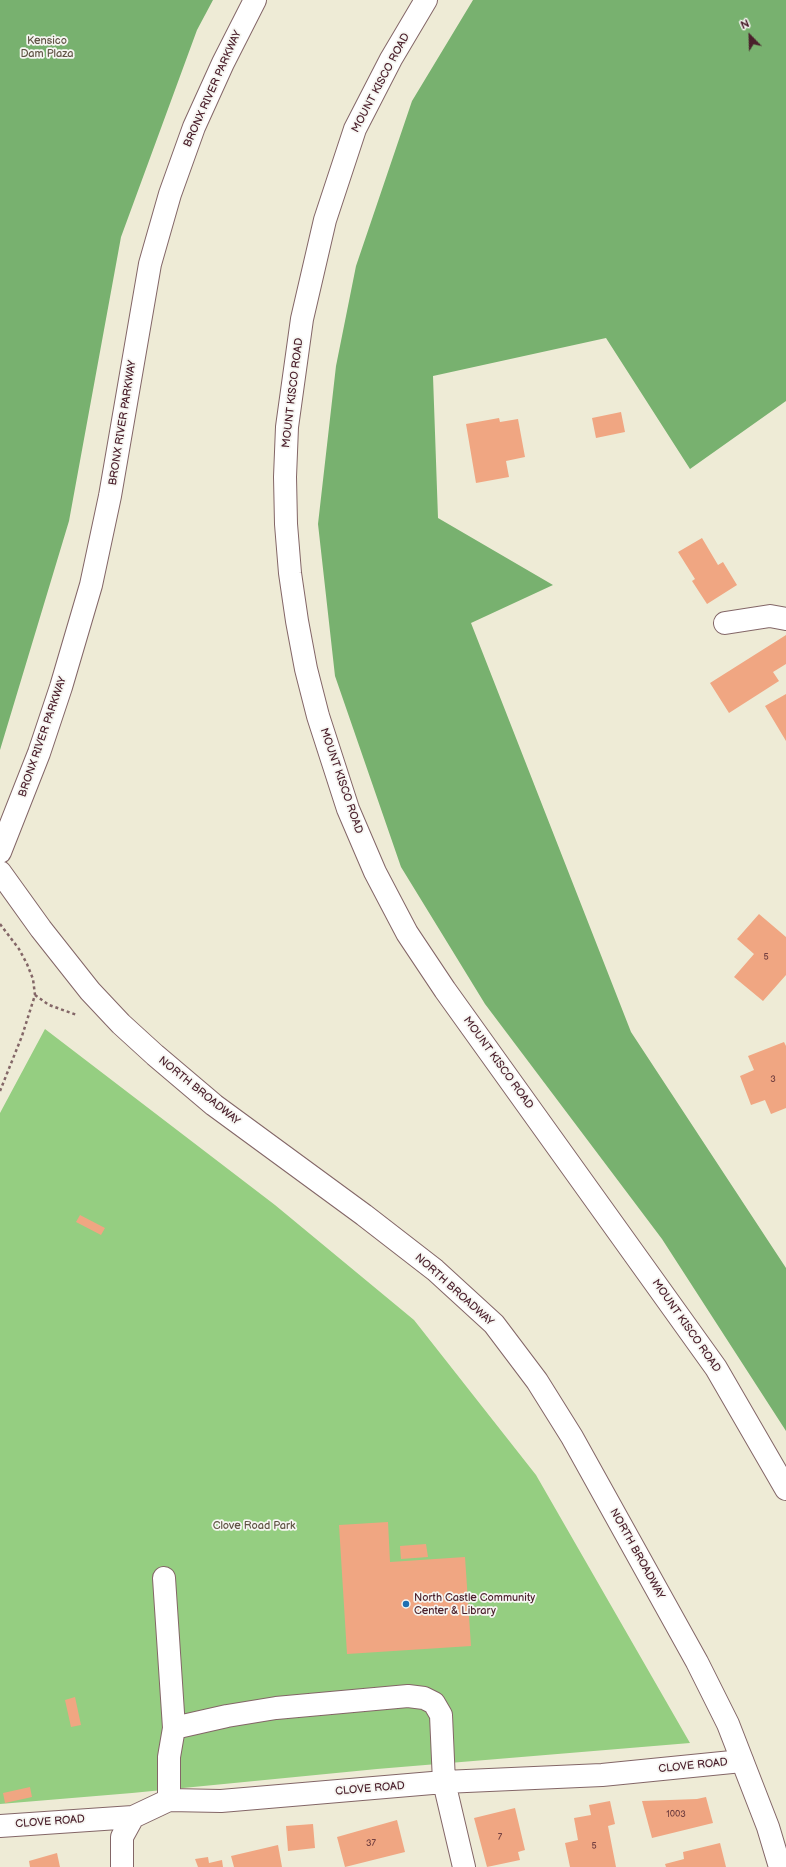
<!DOCTYPE html>
<style>
body{margin:0}
#map{position:relative;width:786px;height:1867px;overflow:hidden;background:#eeebd6;font-family:"Balsamiq Sans",sans-serif}
canvas{display:block}
.north{position:absolute;left:730px;top:16px;width:40px;height:40px;-webkit-text-stroke:3px #f6f6f2;paint-order:stroke;rotate:337deg;font-size:11px;font-weight:700;line-height:16px;text-align:center;color:#4a1f2b}
.north::after{content:'';display:block;margin:auto;width:14px;height:18px;background:#4a1f2b;clip-path:polygon(50% 0,100% 100%,50% 72%,0 100%)}
</style>
<div id="map">
<canvas width="786" height="1867"></canvas>
<div class="north">N</div>
</div>
<script>
const g = document.querySelector('canvas').getContext('2d');
g.lineJoin = 'round';
function fillPath(path, color) { g.fillStyle = color; g.fill(path, 'evenodd'); }
const toPath = rows => new Path2D(rows.map(r => 'M' + r).join(''));
function strokePath(path, color, width, dash) { g.strokeStyle = color; g.lineWidth = width; g.lineCap = dash ? 'butt' : 'round'; g.setLineDash(dash || []); g.stroke(path); }
function write(font, color, halo, rows, align = 'center') {
  g.font = font + ' "Balsamiq Sans",sans-serif'; g.lineWidth = 3.5; g.setLineDash([]); g.textBaseline = 'middle'; g.strokeStyle = halo; g.fillStyle = color; for (const [text, x, y, turn = 0] of rows) {
    g.save(); g.translate(x, y); g.rotate((+turn || 0) * Math.PI / 180); g.textAlign = isNaN(turn) ? turn : align; if (halo) g.strokeText(text, 0, 0); g.fillText(text, 0, 0); g.restore();
  }
}
fillPath(toPath([
 [45,1029,275,1205,414,1320,536,1475,690,1743,377,1769,132,1793,0,1804,0,1113]
]), '#95ce81');
fillPath(toPath([
 [0,0,213,0,197,30,121,237,69,521,0,750],
 [473,0,786,0,786,401,690,469,606,338,433,376,438,518,553,585,471,623,631,1032,786,1268,786,1431,662,1239,485,1004,401,867,335,676,318,524,336,366,356,266,412,101]
]), '#78b16f');
fillPath(toPath([
 [621,412,625,432,596,438,592,418],
 [499,418,500,422,518,419,525,457,506,461,509,477,476,483,466,424],
 [702,538,718,565,723,562,737,585,707,604,692,581,695,579,678,552],
 [786,635,786,664,773,672,779,681,729,713,710,683],
 [786,694,786,741,765,706],
 [759,914,786,937,786,975,763,1001,734,977,754,954,737,939],
 [784,1042,786,1046,786,1108,771,1114,765,1100,751,1105,740,1076,754,1070,748,1056],
 [80,1215,105,1228,101,1235,76,1222],
 [388,1522,390,1562,465,1557,471,1646,347,1654,339,1525],
 [426,1544,428,1557,401,1559,400,1546],
 [75,1697,81,1725,71,1727,65,1700],
 [30,1787,32,1797,5,1803,3,1793],
 [706,1797,713,1823,652,1838,642,1801,697,1799],
 [610,1801,615,1824,608,1826,616,1867,570,1867,565,1843,578,1840,574,1818,591,1815,589,1805],
 [515,1808,525,1850,518,1852,520,1860,487,1867,474,1818],
 [397,1820,405,1852,345,1867,337,1837],
 [313,1824,315,1848,288,1851,286,1826],
 [720,1843,726,1867,666,1867,665,1864,684,1859,683,1852],
 [278,1845,282,1867,234,1867,231,1856],
 [57,1853,60,1867,30,1867,29,1861],
 [208,1857,209,1863,222,1860,223,1867,198,1867,195,1859]
]), '#f0a682');
const minor = toPath([
 [725,623,770,616,786,619],
 [164,1578,174,1728],
 [169,1800,169,1757,174,1728,227,1716,276,1708,408,1696,424,1698,434,1703,441,1715,444,1782,464,1867],
 [0,1826,133,1817,169,1800,221,1801,444,1782,602,1775,742,1761],
 [122,1867,122,1837,133,1817]
]);
const major = toPath([
 [426,0,391,59,355,129,325,220,302,319,287,427,285,477,286,524,290,573,297,621,306,669,318,716,348,809,375,872,407,933,445,990,716,1368,786,1489],
 [0,852,39,753,61,687,91,585,110,496,150,264,170,194,194,127,223,63,255,0],
 [0,872,41,929,90,991,121,1024,155,1055,214,1105,364,1215,435,1270,494,1324,537,1381,572,1437,697,1662,728,1724,768,1827,780,1867]
]);
strokePath(minor, '#836667', 24);
strokePath(major, '#836667', 24);
strokePath(toPath([
 [0,924,19,949,27,964,33,979,35,995,22,1036,0,1091],
 [35,995,49,1005,77,1015]
]), '#836667', 2.5, [3, 3]);
strokePath(minor, '#fff', 22);
strokePath(major, '#fff', 22);
for (const [x, y, r, color] of [
 [406,1604,4,"#1f6fb2"]
]) { const dot = new Path2D(); dot.arc(x, y, r, 0, 2 * Math.PI); g.fillStyle = color; g.fill(dot); strokePath(dot, '#f6f6f2', 1.5); }
write('9px', '#744141', null, [
 ["5",766,958],
 ["3",773,1080],
 ["1003",676,1815],
 ["7",500,1838],
 ["37",371,1844],
 ["5",594,1847]
]);
write('11px', '#605445', '#f6f6f2', [
 ["Kensico",47,41],
 ["Dam Plaza",47,54],
 ["Clove Road Park",254,1526]
]);
write('11px', '#4a1f2b', '#f6f6f2', [
 ["MOUNT KISCO ROAD",381,83,-62],
 ["BRONX RIVER PARKWAY",213,89,-66],
 ["MOUNT KISCO ROAD",293,393,-83],
 ["BRONX RIVER PARKWAY",123,423,-81],
 ["BRONX RIVER PARKWAY",43,737,-71],
 ["MOUNT KISCO ROAD",341,781,71],
 ["MOUNT KISCO ROAD",498,1063,54],
 ["NORTH BROADWAY",199,1091,39],
 ["NORTH BROADWAY",454,1290,42],
 ["MOUNT KISCO ROAD",686,1326,55],
 ["NORTH BROADWAY",637,1554,61],
 ["CLOVE ROAD",693,1766,-6],
 ["CLOVE ROAD",370,1789,-5],
 ["CLOVE ROAD",50,1822,-4]
]);
write('11px', '#4a1f2b', '#f6f6f2', [
 ["North Castle Community",414,1598],
 ["Center & Library",414,1611]
], 'left');
</script>
